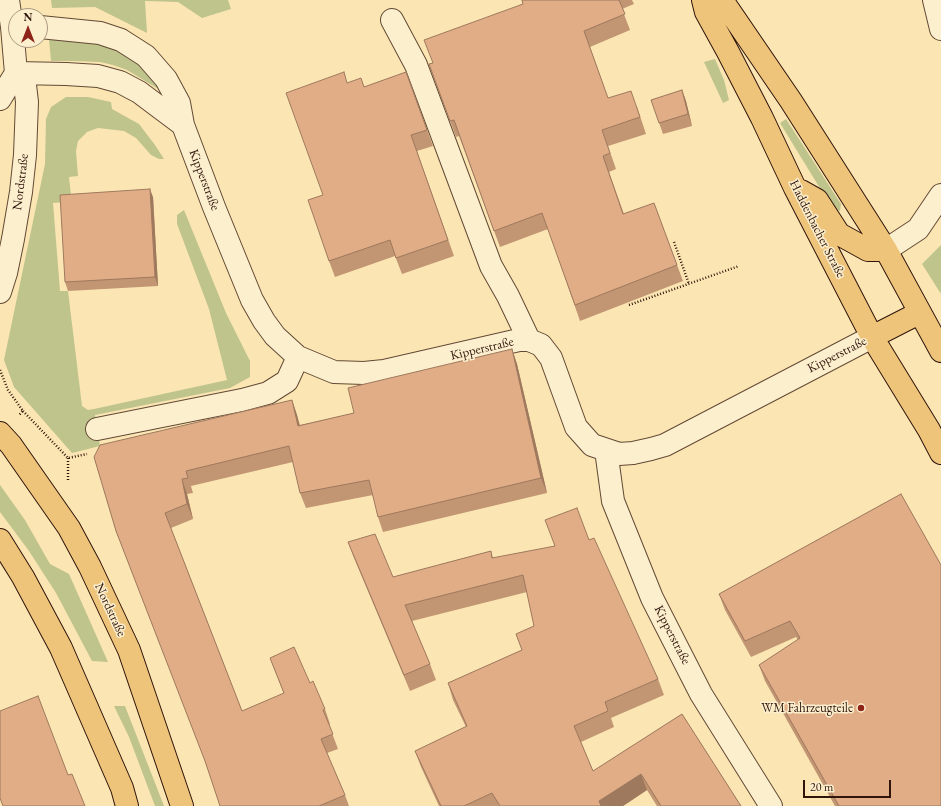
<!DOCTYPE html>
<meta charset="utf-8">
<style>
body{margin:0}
#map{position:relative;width:941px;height:806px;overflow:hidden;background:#fbe6b3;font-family:"EB Garamond",serif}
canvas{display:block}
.north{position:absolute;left:8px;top:8px;width:40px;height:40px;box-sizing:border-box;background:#fcefce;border:1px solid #aa9880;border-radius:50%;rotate:0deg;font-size:11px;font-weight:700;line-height:16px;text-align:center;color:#30150b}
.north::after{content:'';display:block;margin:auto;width:14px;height:18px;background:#8f2418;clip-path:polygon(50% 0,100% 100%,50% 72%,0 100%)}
.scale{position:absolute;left:803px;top:780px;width:88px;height:18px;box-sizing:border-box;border:2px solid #30150b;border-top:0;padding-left:5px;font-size:12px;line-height:14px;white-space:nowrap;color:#30150b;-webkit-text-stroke:3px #fcefce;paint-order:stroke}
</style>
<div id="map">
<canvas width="941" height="806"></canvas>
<div class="north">N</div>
<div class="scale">20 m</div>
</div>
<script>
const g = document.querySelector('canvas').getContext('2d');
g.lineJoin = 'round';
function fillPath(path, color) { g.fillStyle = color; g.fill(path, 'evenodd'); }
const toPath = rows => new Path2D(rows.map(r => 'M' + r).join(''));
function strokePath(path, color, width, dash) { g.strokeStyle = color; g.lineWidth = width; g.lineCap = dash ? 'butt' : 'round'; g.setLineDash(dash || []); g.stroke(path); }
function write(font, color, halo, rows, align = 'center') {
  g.font = font + ' "EB Garamond",serif'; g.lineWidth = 3; g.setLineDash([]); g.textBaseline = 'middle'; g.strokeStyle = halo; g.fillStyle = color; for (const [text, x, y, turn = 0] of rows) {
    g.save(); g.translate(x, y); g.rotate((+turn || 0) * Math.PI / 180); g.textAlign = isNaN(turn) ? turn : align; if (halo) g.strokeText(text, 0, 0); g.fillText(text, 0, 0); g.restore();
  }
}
fillPath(toPath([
 [51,0,228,0,231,9,202,18,178,2,145,1,147,33,95,7,52,8],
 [49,39,69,39,99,44,117,50,145,69,161,86,160,90,127,70,113,65,100,62,74,61,51,61],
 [715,59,724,80,729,100,723,103,704,62],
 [66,97,88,97,111,102,112,109,139,124,155,145,164,159,159,159,151,155,136,138,124,131,98,128,87,132,78,141,76,151,78,176,69,177,71,195,82,201,53,203,60,291,68,291,82,406,88,410,94,409,227,380,209,309,177,224,177,215,184,210,226,313,250,361,250,377,230,388,95,415,100,446,72,453,14,387,4,360,45,164,46,119,51,107],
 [786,119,841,204,840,211,835,209,821,190,780,123],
 [941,245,941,294,922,264],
 [0,485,25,520,50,564,69,574,108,662,92,661,56,593,29,551,0,512],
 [114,706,125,706,164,806,155,806,129,737]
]), '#bfc48c');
const minor = toPath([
 [934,0,941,29],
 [392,20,416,65,491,266,508,296,529,340],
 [40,27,100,33,121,40,146,56,166,79,179,103,183,125,214,207,252,300,264,321,275,336,298,357,334,372,364,373,384,371,519,340,529,340,541,345,551,358,576,427,592,445,619,454,633,453,651,449,665,445,872,337],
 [16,73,66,74,98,76,120,82,139,92,183,125],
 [0,99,16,73],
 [886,250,918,229,941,195],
 [0,292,6,273,13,239,21,192,25,155,27,102,25,85,16,73,12,27,8,0],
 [97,429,242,400,268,393,287,381,298,357],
 [606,450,613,501,652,598,701,694,771,806]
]);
const major = toPath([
 [703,0,706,12,728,52,762,118,795,188,872,337,929,430,941,453],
 [722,0,791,101,886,250,941,351],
 [801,191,817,200,839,234,868,250,886,250],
 [872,337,919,313],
 [0,433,11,445,69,528,90,567,129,650,182,806],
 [0,540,23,577,61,648,122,788,127,806]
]);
strokePath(minor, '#634935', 24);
strokePath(major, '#30150b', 24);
strokePath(toPath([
 [674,242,689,284],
 [629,305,739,266],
 [0,370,8,390,23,411,19,415],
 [23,411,68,458,87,454],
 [68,458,68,480]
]), '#30150b', 2.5, [1, 2]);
strokePath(minor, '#fcefce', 22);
strokePath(major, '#eec37a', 22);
fillPath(toPath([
 [522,0,632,0,634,4,622,9,630,30,590,47,608,98,637,107,646,134,608,146,616,169,609,172,624,214,654,203,683,281,580,321,548,229,500,247,459,136,456,137,429,64,433,63,523,4],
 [406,72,433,146,417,151,454,256,402,274,395,256,335,277,329,261,323,195,347,83,364,87],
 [682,90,686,101,692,126,663,134,651,100],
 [153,197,158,286,68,291,65,282],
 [512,349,517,364,547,493,383,532,378,517,373,495,306,508,300,493,293,462,191,486,193,493,187,494,193,519,171,528,242,711,284,694,270,658,310,683,325,709,330,724,329,725,338,749,327,753,345,795,349,806,220,806,208,768,116,531,94,457,292,400,297,415,300,425,354,413],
 [901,494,941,806,835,806,765,681,759,665,798,640,796,637,751,657,725,610,719,594],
 [589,540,658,679,664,695,611,718,614,727,581,742,593,771,682,714,741,806,657,806,647,790,623,806,439,806,421,767,415,751,466,727,453,700,448,683,522,650,516,634,534,626,527,592,412,621,430,664,436,680,410,691,354,558,348,542,393,577,491,551,493,558]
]), '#c29573');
fillPath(toPath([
 [682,90,686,101,692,126,688,114],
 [150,189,153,197,158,286,155,277],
 [512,349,517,364,547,493,541,478],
 [292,400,297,415,303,441,298,426],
 [182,479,187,494,193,519,187,504],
 [641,774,647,790,623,806,600,806,599,801]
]), '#9e795e');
const building = toPath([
 [522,0,619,0,625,14,584,31,608,98,631,91,640,117,602,130,610,153,603,156,623,214,654,203,677,265,575,305,542,213,494,231,454,120,450,121,429,64,433,63,424,40,523,4,522,0],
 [344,72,347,83,361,78,364,87,406,72,427,130,411,135,448,240,396,258,390,240,329,261,308,200,323,195,286,93,344,72],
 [682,90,688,114,659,123,651,100,682,90],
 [150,189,155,277,65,282,60,195,150,189],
 [512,349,541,478,378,517,369,480,300,493,289,446,186,471,188,478,182,479,187,504,165,513,242,711,284,693,270,658,294,647,310,683,313,681,325,709,323,710,333,734,321,739,345,795,319,806,220,806,205,761,116,531,94,457,100,445,292,400,298,426,354,413,348,388,512,349],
 [901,494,941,565,941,806,839,806,759,665,800,638,790,621,745,641,719,594,901,494],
 [577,508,589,540,594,538,658,679,605,702,608,711,574,726,593,771,682,714,741,806,661,806,641,774,599,801,601,806,500,806,492,793,464,806,441,806,415,751,467,726,448,683,522,650,516,634,534,626,523,575,405,605,430,664,404,675,348,542,375,534,393,577,491,551,492,558,555,546,545,520,577,508],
 [38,696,68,775,72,774,85,806,3,806,0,798,0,711,38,696]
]);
fillPath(building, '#e1ad86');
strokePath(building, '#9e795e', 1);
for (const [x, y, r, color] of [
 [861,708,4,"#8f2418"]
]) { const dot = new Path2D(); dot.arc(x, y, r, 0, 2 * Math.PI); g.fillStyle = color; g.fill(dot); strokePath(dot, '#fcefce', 1.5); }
write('13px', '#30150b', '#fcefce', [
 ["Kipperstraße",204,180,69],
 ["Nordstraße",21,182,-83],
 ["Haddenbacher Straße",817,229,63],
 ["Kipperstraße",482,349,-13],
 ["Kipperstraße",837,355,-27],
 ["Nordstraße",110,610,65],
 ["Kipperstraße",672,635,63]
]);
write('13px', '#30150b', '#fcefce', [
 ["WM Fahrzeugteile",853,708]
], 'right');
</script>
